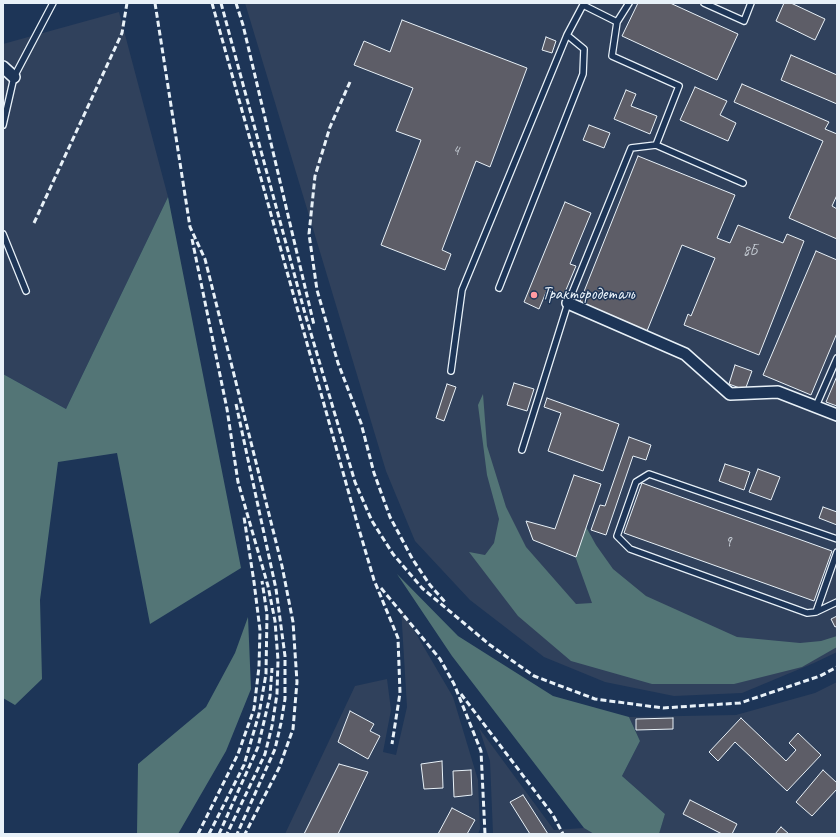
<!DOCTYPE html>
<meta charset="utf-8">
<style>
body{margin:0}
#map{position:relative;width:840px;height:837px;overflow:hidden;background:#1d3557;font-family:Caveat,sans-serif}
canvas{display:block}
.frame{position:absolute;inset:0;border:4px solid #e8f1f8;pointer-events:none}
</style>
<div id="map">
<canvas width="840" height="837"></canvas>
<div class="frame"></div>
</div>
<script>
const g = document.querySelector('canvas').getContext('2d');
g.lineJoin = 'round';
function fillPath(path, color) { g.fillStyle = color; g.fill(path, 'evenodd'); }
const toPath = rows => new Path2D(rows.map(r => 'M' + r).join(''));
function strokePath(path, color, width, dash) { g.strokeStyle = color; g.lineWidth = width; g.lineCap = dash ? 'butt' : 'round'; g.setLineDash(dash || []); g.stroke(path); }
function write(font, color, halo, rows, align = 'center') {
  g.font = font + ' Caveat,sans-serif'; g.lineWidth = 3; g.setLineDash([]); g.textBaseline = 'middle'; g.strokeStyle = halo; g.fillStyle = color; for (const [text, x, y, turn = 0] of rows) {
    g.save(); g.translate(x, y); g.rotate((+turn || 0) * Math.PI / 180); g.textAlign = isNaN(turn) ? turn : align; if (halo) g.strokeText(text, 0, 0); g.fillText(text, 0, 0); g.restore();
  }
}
fillPath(toPath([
 [245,3,837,3,837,652,814,663,742,693,674,696,605,682,544,657,470,600,415,541,386,471],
 [119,12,168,197,66,409,3,374,3,44],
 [401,608,453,697,478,780,480,829,478,834,285,834,355,686,387,679,391,710,383,752,396,755,407,707],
 [837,682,837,834,659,834,665,814,622,776,640,741,629,717,736,715,815,693],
 [479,728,554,830,584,828,594,834,493,834,490,761]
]), '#30415c');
fillPath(toPath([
 [168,197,241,568,150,624,117,453,58,462,40,600,42,679,15,705,3,698,3,374,66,409],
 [483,394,487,446,506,507,526,547,576,604,592,603,574,553,585,525,596,545,613,569,646,596,737,637,800,643,821,641,837,636,837,647,802,667,734,684,652,684,571,661,518,616,469,552,485,555,494,543,499,519,487,475,478,405],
 [397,574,458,636,553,696,629,717,640,741,622,776,665,814,659,834,594,834,584,828,452,656],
 [248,617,251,689,226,751,178,834,137,834,138,764,206,707,235,653]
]), '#537576');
const building = toPath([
 [638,3,670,3,738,34,717,80,622,36,638,3],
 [784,3,791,3,825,19,815,40,776,21,784,3],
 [402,20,527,68,490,167,476,161,442,250,451,254,445,270,381,245,421,140,396,131,413,88,354,65,364,41,390,52,402,20],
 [546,37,556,41,552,53,542,50,546,37],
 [791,55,837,75,837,104,781,80,791,55],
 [742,84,829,122,825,129,837,134,837,195,832,206,837,209,837,239,789,218,823,141,734,102,742,84],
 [695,87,727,101,720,115,736,123,728,141,680,120,695,87],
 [626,90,636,94,631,106,657,116,650,134,614,119,626,90],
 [589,125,610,133,604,148,583,140,589,125],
 [638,156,735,195,717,238,730,243,738,225,783,243,787,234,804,241,759,355,684,325,688,314,691,316,715,258,682,245,647,331,579,304,638,156],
 [565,202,591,213,570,264,576,266,563,297,547,290,539,309,524,302,565,202],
 [816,251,837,260,837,333,811,395,763,375,816,251],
 [735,365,752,371,745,390,729,384,735,365],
 [837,376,837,406,826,402,837,376],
 [514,383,534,389,527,411,507,405,514,383],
 [447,384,456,387,444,421,436,418,447,384],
 [547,398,619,424,603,471,548,451,561,413,544,407,547,398],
 [629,437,651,445,646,460,633,456,606,535,591,530,600,505,605,506,629,437],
 [725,464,750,472,744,490,719,481,725,464],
 [758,469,780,477,771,500,749,492,758,469],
 [574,475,601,484,576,557,533,540,526,521,555,529,574,475],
 [642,483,832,551,814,601,624,533,642,483],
 [823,507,837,512,837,525,819,518,823,507],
 [837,616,837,626,835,627,831,619,837,616],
 [350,711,374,724,370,731,380,736,368,759,338,742,350,711],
 [673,718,673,729,636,730,636,719,673,718],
 [741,718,786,761,796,750,789,743,798,733,821,755,787,791,735,742,718,761,709,752,741,718],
 [442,761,443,788,424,789,421,764,442,761],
 [339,764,368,772,338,834,304,834,339,764],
 [471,770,472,795,454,797,453,771,471,770],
 [823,770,837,783,837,789,812,816,796,802,823,770],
 [523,795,548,834,530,834,510,802,523,795],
 [690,800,737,824,732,834,722,834,683,814,690,800],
 [452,808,475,820,467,834,438,834,452,808],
 [781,827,789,834,775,834,781,827]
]);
fillPath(building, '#5d5d67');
strokePath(building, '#e8f1f8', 1);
const service = toPath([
 [704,3,744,21,751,3],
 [583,5,617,22],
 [3,125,14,77,53,3],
 [656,145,743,183],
 [3,234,26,291],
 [499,288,583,74,584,49,567,35,584,3],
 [451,371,462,290,567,35],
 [816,406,837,358],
 [522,450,568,303,631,148,656,145,679,86,612,56,617,22,629,3],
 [837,539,649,474,636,482,617,536,630,549,807,613,816,612,837,602],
 [816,612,837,552]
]);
const minor = toPath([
 [3,67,14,77],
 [568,303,685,354,730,394,778,392,837,415]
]);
strokePath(service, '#e8f1f8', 8);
strokePath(minor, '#e8f1f8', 14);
strokePath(service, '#1d3557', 5.5);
strokePath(minor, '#1d3557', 11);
strokePath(toPath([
 [155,3,190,227,205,259,282,566,293,622,297,682,293,729,279,768,245,834],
 [212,3,358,526,374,580,398,638,400,693,392,744],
 [221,3,304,310,355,482,372,521,393,554,422,588,490,645,534,676,595,699,663,708,740,703,820,676,837,667],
 [236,3,243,25,314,325],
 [350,82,330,127,315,176,309,234,317,290,338,363,361,423,374,473,390,517,413,560,430,585,446,603],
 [34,223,122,33,127,3],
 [192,239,227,409,238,482,268,586,275,621,278,660,277,694,272,726,265,754,227,834],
 [236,404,276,589,285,656,285,699,281,723,275,749,237,834],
 [381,588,440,659,454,684,481,751,485,834],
 [461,694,553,815,563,834],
 [198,834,238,754,254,709,259,667,260,630,254,582,244,517],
 [209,834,244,765,259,714,266,674,267,614,262,581],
 [219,834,258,747,270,696,272,668]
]), '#e8f1f8', 3, [6, 3]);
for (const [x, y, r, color] of [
 [534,295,4,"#ff9aa2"]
]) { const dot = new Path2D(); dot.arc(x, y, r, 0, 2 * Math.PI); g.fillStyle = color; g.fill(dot); strokePath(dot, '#1d3557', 1.5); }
write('15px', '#c5ccd4', null, [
 ["4",456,151],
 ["8Б",750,251],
 ["9",728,542]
]);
write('17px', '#e8f1f8', '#1d3557', [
 ["Трактородеталь",542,295]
], 'left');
</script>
